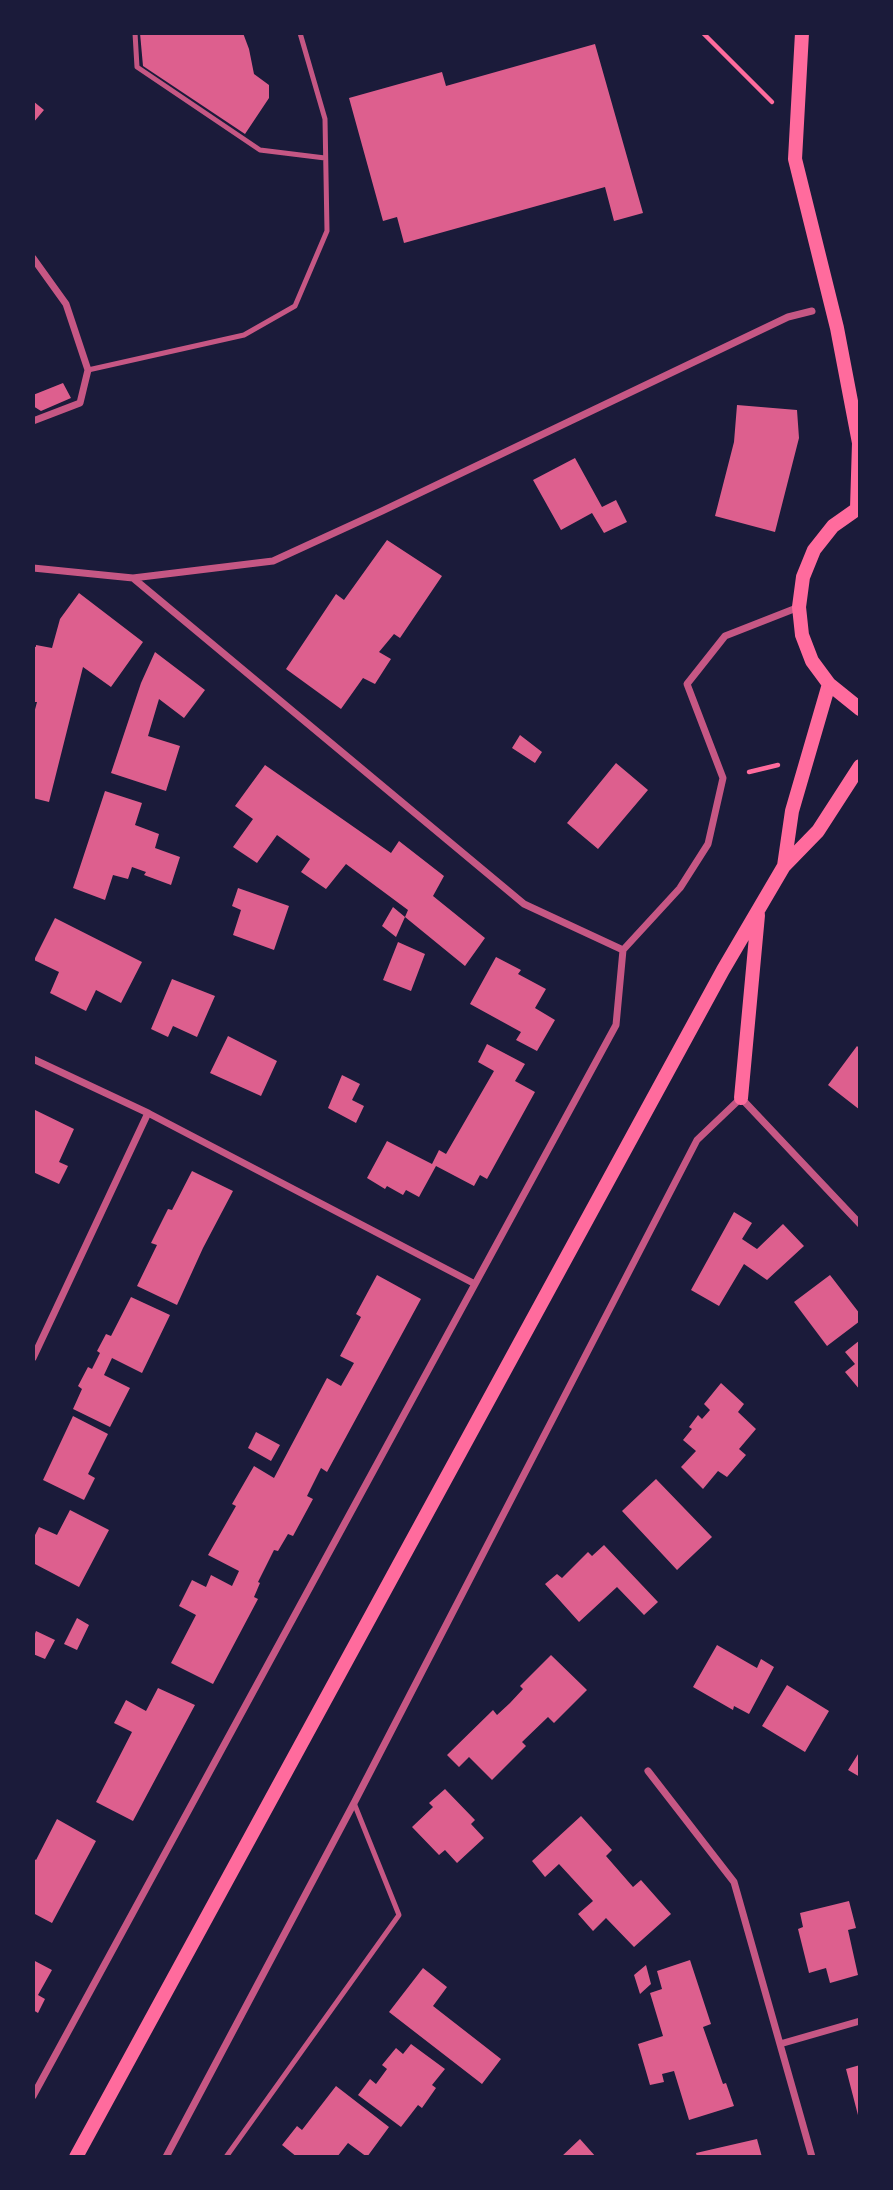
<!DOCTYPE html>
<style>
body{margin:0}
#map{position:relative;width:893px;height:2190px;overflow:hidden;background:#1b1b3a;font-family:Figtree,sans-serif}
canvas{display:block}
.frame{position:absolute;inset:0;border:35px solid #1b1b3a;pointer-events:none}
</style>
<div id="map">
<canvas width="893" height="2190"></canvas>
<div class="frame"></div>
</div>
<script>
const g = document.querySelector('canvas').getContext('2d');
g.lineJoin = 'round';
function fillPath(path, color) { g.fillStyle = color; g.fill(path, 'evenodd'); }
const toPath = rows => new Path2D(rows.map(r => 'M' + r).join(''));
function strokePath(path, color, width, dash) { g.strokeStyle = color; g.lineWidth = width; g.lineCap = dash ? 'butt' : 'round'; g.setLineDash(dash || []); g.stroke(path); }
fillPath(toPath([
 [140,33,243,33,249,49,254,74,269,85,269,98,245,134,143,66],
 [595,44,643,213,614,221,605,187,404,243,397,217,383,221,349,98,442,72,446,86],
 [33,101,44,110,33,123],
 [63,383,71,398,41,411,33,406,33,395],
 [737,405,797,410,799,438,775,532,715,516,734,442],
 [575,458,602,507,616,500,627,522,604,533,592,513,561,530,533,480],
 [387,540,442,576,400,638,394,634,379,652,391,659,375,684,363,678,341,709,286,669,336,594,344,600],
 [79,593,143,642,111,687,83,667,49,802,33,798,33,717,37,702,33,702,33,646,36,647,36,645,52,648,60,619],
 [155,652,205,690,184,718,159,699,148,736,180,746,166,791,111,773,141,683],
 [520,735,542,752,535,763,512,748],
 [616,763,648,790,598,849,567,823],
 [265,765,391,853,399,841,444,876,433,896,485,938,465,966,405,917,408,910,346,864,326,889,301,872,310,859,277,835,257,863,233,847,253,819,235,806],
 [105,791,142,803,135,825,159,834,155,848,180,857,171,885,144,875,146,872,132,867,128,879,113,875,105,900,73,888],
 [238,888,289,906,274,950,233,935,241,910,232,906],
 [393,907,405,917,396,937,382,926],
 [55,918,142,962,121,1003,96,990,86,1011,50,993,59,972,34,960],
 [398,942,425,954,411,991,383,980],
 [496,957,521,970,518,974,546,989,535,1008,555,1020,537,1051,516,1040,521,1032,470,1004],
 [172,979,215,996,197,1037,173,1026,168,1037,151,1029],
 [228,1036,277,1061,261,1096,210,1073],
 [487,1044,525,1064,515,1081,535,1092,487,1179,480,1175,474,1186,436,1166,419,1197,406,1190,403,1195,387,1186,385,1189,367,1178,387,1141,432,1164,439,1150,446,1154,494,1071,478,1062],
 [857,1046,860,1049,860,1110,828,1085],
 [342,1075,360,1084,352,1100,364,1106,356,1123,328,1108],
 [33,1109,74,1129,59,1162,68,1166,59,1184,33,1172],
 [192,1171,233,1191,203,1248,177,1305,137,1286,157,1245,151,1243,168,1209,172,1210],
 [734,1212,752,1223,742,1239,757,1249,783,1224,804,1246,767,1280,744,1264,719,1306,691,1290],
 [377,1275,421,1299,327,1472,321,1468,307,1496,313,1499,293,1536,288,1534,278,1551,274,1550,258,1582,260,1583,254,1597,258,1599,213,1684,171,1663,196,1615,179,1606,192,1580,206,1587,211,1575,232,1586,239,1571,208,1555,236,1506,232,1504,254,1466,274,1478,327,1378,341,1386,354,1363,340,1356,361,1317,356,1314],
 [830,1275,860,1314,860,1321,827,1346,794,1302],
 [131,1297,170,1315,142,1373,112,1358,104,1375,130,1388,110,1427,73,1409,82,1389,78,1386,88,1367,92,1369,100,1353,97,1351,106,1334,111,1336],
 [860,1340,860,1390,845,1372,855,1364,845,1352],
 [721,1383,744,1404,738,1412,756,1429,739,1449,746,1455,727,1477,718,1471,703,1489,681,1467,696,1451,683,1440,692,1429,689,1427,698,1415,702,1419,710,1410,704,1404],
 [73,1416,108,1434,88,1474,95,1478,84,1500,43,1480],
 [256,1432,280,1445,271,1461,248,1448],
 [656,1479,712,1537,677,1570,622,1511],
 [70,1510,109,1530,79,1587,33,1563,33,1539,39,1527,57,1535],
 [604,1545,658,1602,644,1615,617,1587,579,1622,545,1584,557,1574,562,1578,588,1552,592,1556],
 [77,1618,89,1625,77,1650,64,1644],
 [36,1631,55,1640,45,1659,33,1654,33,1639],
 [717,1645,757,1668,761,1659,774,1667,749,1714,734,1706,733,1710,693,1687],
 [551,1655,587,1690,554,1723,548,1717,522,1742,526,1746,492,1780,469,1757,459,1767,447,1755,493,1710,497,1715,510,1703,523,1689,520,1686],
 [787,1685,829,1711,805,1752,762,1726],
 [158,1688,195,1705,133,1821,96,1802,132,1732,114,1723,126,1700,146,1711],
 [860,1751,860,1777,848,1770],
 [445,1789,475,1820,471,1824,484,1838,457,1863,445,1850,439,1855,412,1827,433,1807,429,1803],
 [581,1816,612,1850,606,1856,633,1887,641,1880,671,1914,634,1947,606,1918,593,1931,578,1914,593,1901,559,1864,545,1877,532,1861],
 [57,1819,96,1841,52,1923,33,1913,33,1858,36,1860],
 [849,1901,856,1928,848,1930,858,1975,830,1983,826,1968,809,1973,798,1929,803,1927,800,1913],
 [33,1960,52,1970,38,1995,45,1999,38,2013,33,2010],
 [690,1960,711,2024,703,2027,723,2084,726,2083,734,2106,689,2120,674,2071,662,2074,664,2082,650,2085,638,2044,663,2036,650,1993,662,1989,657,1971],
 [646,1965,651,1984,640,1994,634,1975],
 [423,1968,447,1987,433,2006,501,2059,482,2084,389,2012],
 [411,2044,445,2069,432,2085,436,2088,422,2108,418,2105,401,2127,358,2095,370,2079,376,2084,387,2069,382,2065,396,2048,403,2054],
 [860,2065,860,2119,859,2119,846,2069],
 [336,2086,389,2127,367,2157,348,2143,337,2157,297,2157,282,2145,297,2126,302,2130],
 [580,2139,596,2157,561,2157],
 [757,2139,762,2157,697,2157,696,2153]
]), '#dd5f8e');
strokePath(toPath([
 [703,33,772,102],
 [749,772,778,765]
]), '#ff6b9d', 4.5);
strokePath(toPath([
 [135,33,137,67,260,150,325,158],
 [88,370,244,335,295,306,327,231,325,119,300,33],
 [226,2157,399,1915,354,1803]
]), '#c65784', 5);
strokePath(toPath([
 [33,258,66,304,88,370,80,403,33,421],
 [33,568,133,578,524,904,623,950],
 [133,578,273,561,382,511,788,317,812,311],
 [33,1059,148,1113,475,1284],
 [33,1358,148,1113],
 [648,1771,734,1882,812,2157],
 [780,2044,860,2021],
 [33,2096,616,1025,623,950,680,888,708,844,723,778,687,684,725,636,799,607],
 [166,2157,354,1803,697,1140,741,1098,860,1224]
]), '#c65784', 7);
strokePath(toPath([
 [802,33,795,159,837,328,859,443,857,508],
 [860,507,833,526,814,550,803,577,799,607,802,635,812,661,829,684,860,709],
 [784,866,792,811,829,684],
 [741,1098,758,915],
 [76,2157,723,970,784,866,818,831,860,766]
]), '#ff6b9d', 14);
</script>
